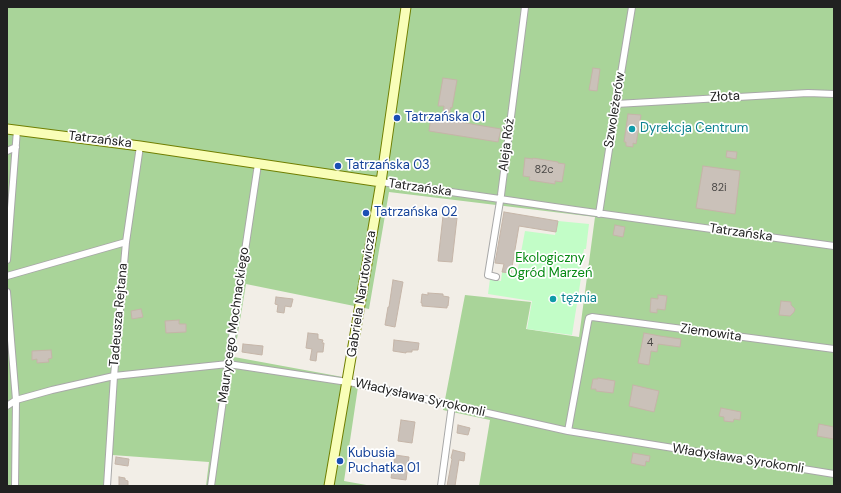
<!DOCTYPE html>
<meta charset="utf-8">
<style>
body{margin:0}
#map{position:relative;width:841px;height:493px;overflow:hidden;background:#f2eee7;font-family:"DM Sans",sans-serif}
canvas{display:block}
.frame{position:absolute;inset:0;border:8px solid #212121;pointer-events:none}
</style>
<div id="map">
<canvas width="841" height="493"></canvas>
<div class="frame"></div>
</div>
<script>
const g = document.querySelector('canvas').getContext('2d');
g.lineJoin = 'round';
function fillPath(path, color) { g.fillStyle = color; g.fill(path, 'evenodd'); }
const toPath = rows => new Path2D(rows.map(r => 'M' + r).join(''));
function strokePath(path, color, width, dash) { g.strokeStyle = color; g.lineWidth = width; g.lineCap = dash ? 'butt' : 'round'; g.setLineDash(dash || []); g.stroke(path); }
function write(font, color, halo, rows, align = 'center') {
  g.font = font + ' "DM Sans",sans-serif'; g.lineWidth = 3.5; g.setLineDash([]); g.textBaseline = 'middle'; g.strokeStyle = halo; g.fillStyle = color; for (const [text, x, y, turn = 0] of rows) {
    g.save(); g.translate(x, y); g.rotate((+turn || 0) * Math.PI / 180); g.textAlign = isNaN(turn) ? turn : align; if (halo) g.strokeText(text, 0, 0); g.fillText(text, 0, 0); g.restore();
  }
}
fillPath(toPath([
 [7,7,834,7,834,486,479,486,490,420,443,410,465,295,531,302,526,329,579,337,595,217,389,192,369,309,246,284,234,357,359,380,344,481,372,486,206,486,209,462,112,455,110,486,7,486]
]), '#a9d499');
fillPath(toPath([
 [558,221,589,224,586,249,584,249,579,277,581,278,572,335,527,329,532,301,488,294,490,279,501,281,502,272,517,274,525,231,555,235]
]), '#c2fdc7');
const building = toPath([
 [593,68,600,69,597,91,589,90,593,68],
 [443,78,457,80,452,108,451,107,448,120,501,129,498,142,429,131,431,117,442,119,444,106,438,106,443,78],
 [628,114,641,115,636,144,633,143,633,147,626,146,626,142,624,142,628,114],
 [727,151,737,152,736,159,726,157,727,151],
 [525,158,533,159,533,158,558,162,558,163,565,164,562,182,555,181,555,184,529,180,530,177,523,176,525,158],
 [703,166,740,171,735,214,696,208,703,166],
 [504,212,558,221,556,232,519,226,511,273,502,272,504,264,495,263,504,212],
 [443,216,457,218,452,262,438,261,443,216],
 [615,225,625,227,623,237,613,235,615,225],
 [393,280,403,282,395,327,385,325,388,307,389,307,393,280],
 [428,293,443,294,443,296,449,297,448,306,447,306,447,308,422,306,422,303,421,303,422,294,428,295,428,293],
 [658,295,667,296,665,310,657,309,657,313,650,312,651,298,658,299,658,295],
 [276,297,293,299,291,307,285,306,284,313,277,312,278,305,275,304,276,297],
 [781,301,791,302,791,305,795,309,794,312,790,316,779,315,781,301],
 [141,309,143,317,132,319,131,311,141,309],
 [179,320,179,324,186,324,186,332,166,333,165,321,179,320],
 [308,333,318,334,318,339,323,340,322,343,324,343,323,352,317,352,316,361,310,360,312,349,306,348,308,333],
 [644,333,660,336,681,339,680,347,658,344,657,352,651,351,649,365,638,363,644,333],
 [394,340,419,343,418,350,412,350,412,352,406,352,406,353,393,351,394,340],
 [243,344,263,346,262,355,242,352,243,344],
 [51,350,52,358,48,359,49,362,37,363,37,359,32,360,32,351,51,350],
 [598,378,615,381,613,393,596,391,596,389,591,389,593,379,598,379,598,378],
 [633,385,659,391,654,412,629,406,633,385],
 [721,408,741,412,740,420,734,419,733,422,724,421,724,417,719,416,721,408],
 [401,420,415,422,412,443,398,441,401,420],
 [819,424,834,427,834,439,817,436,819,424],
 [458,425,470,428,468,435,457,433,458,425],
 [453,450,465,453,464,461,459,460,455,486,447,486,452,459,451,458,453,450],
 [633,453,650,456,649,462,646,461,645,466,631,463,633,453],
 [395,455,409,457,406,480,391,478,395,455],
 [116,457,129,459,128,466,115,464,116,457],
 [119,477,125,478,125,480,128,481,128,486,119,486,119,477]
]);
fillPath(building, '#cac1b9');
strokePath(building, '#c5b5a8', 1);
const street = toPath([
 [616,104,808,93,834,94],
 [7,151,16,147],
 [381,182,500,199,575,210,834,246],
 [599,214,616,104,632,7],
 [7,260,17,130],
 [7,276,126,242],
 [496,277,488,275,501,195,525,7],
 [7,292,16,400,15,486],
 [7,406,16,400,52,390,114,376,228,364,354,383,568,431,834,474],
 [568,431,588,322,589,318,592,317,834,349],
 [107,486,114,376,126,242,140,146],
 [211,486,228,364,258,164],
 [441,486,452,405]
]);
const secondary = toPath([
 [7,129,140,146,381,182],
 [329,486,381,182,406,7]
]);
strokePath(street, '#a8a8a8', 8);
strokePath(secondary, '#707f00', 11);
strokePath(street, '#fff', 6);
strokePath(secondary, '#f9feb8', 9);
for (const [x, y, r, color] of [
 [397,118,4,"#1a4fb4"],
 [632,129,4,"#0f9aa8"],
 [338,166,4,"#1a4fb4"],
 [366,213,4,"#1a4fb4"],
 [553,299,4,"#0f9aa8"],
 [340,461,4,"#1a4fb4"]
]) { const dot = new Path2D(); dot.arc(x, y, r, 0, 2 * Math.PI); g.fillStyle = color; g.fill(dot); strokePath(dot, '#fff', 1.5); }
write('11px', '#4b4947', null, [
 ["82c",544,170],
 ["82i",719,188],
 ["4",650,343]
]);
write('13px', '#212121', '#fff', [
 ["Złota",725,97,-3],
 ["Szwoleżerów",615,110,-81],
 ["Tatrzańska",100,140,7],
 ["Aleja Róż",507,145,-83],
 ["Tatrzańska",420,188,8],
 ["Tatrzańska",741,233,8],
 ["Gabriela Narutowicza",362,294,-81],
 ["Tadeusza Rejtana",119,315,-85],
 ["Maurycego Mochnackiego",234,325,-82],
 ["Ziemowita",711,333,8],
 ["Władysława Syrokomli",420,398,13],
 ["Władysława Syrokomli",738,459,9]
]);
write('13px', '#164399', '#fff', [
 ["Tatrzańska 01",405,118],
 ["Tatrzańska 03",346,166],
 ["Tatrzańska 02",374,213],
 ["Kubusia",348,454],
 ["Puchatka 01",348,469]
], 'left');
write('13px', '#0d838f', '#fff', [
 ["Dyrekcja Centrum",640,129],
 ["tężnia",561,299]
], 'left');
write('13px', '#048911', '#fff', [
 ["Ekologiczny",550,259],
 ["Ogród Marzeń",550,274]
]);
</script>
